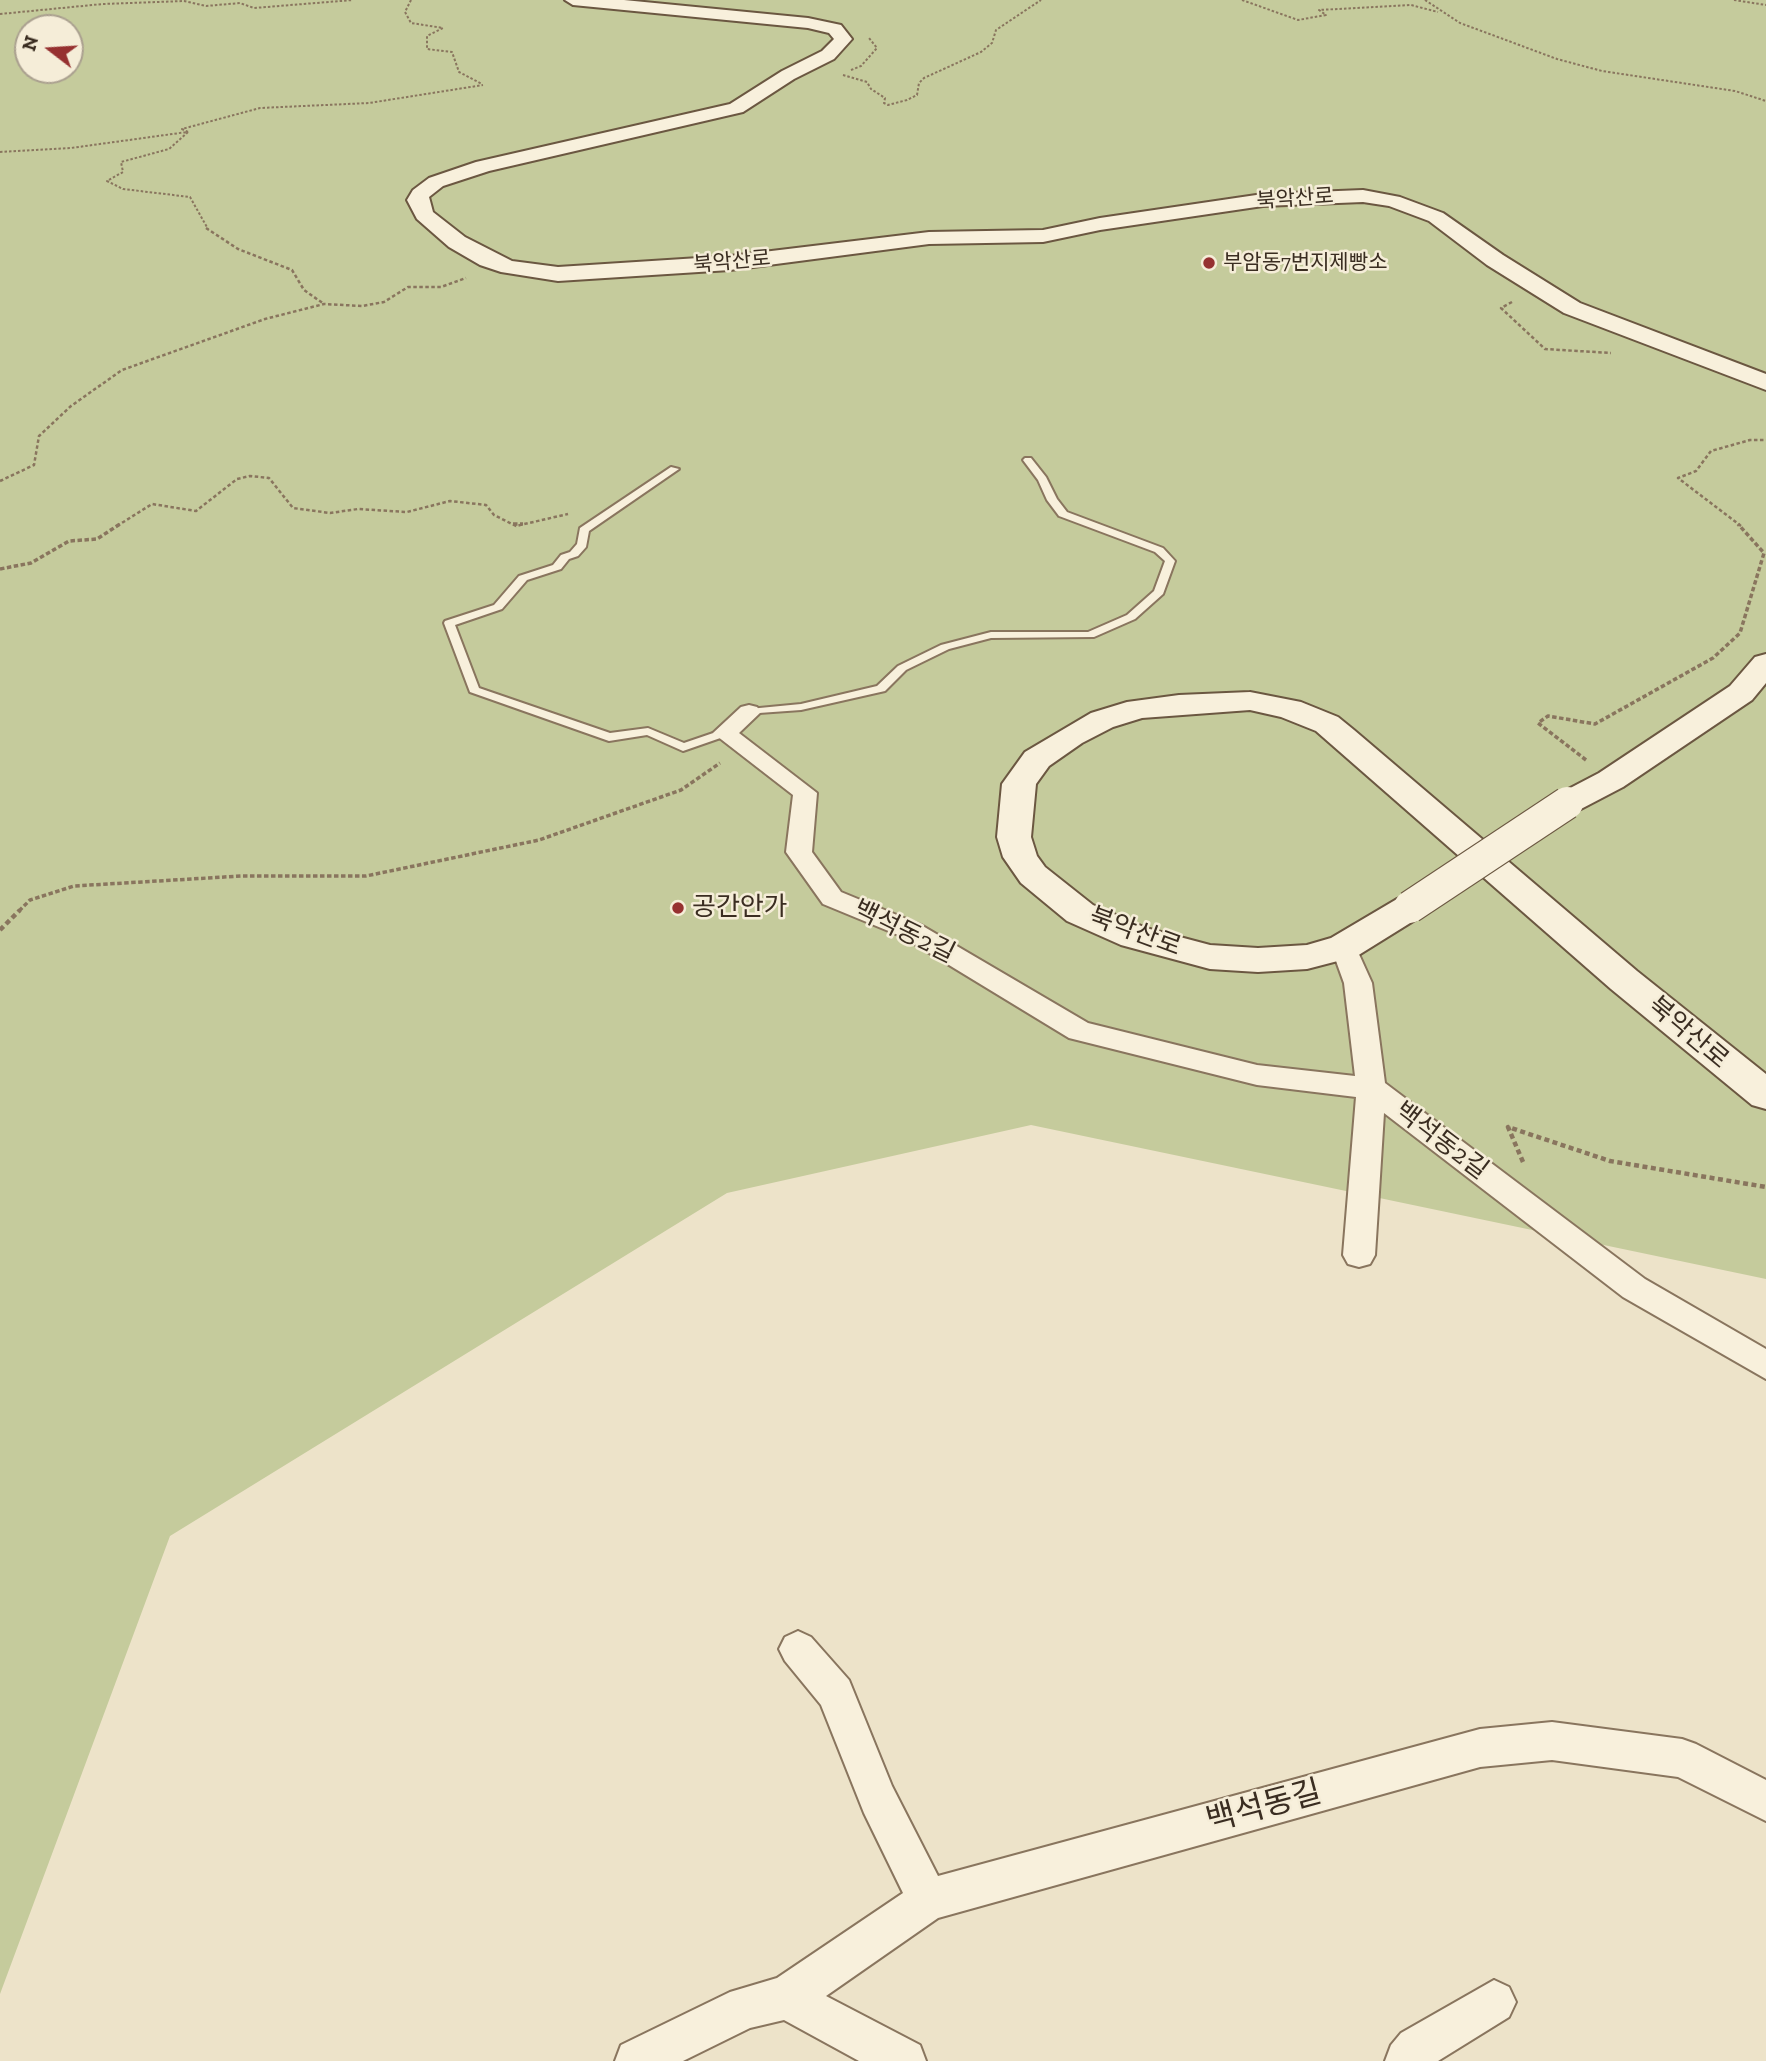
<!DOCTYPE html>
<meta charset="utf-8">
<style>
body{margin:0}
#map{position:relative;width:1766px;height:2061px;overflow:hidden;background:#ede3c9;font-family:"Zilla Slab",serif}
canvas{display:block}
.north{position:absolute;left:14px;top:14px;width:70px;height:70px;box-sizing:border-box;background:#f5edd8;border:2px solid #aaa08f;border-radius:50%;rotate:287deg;font-size:19px;font-weight:700;line-height:28px;text-align:center;color:#3a2d21}
.north::after{content:'';display:block;margin:auto;width:24px;height:32px;background:#963130;clip-path:polygon(50% 0,100% 100%,50% 72%,0 100%)}
</style>
<div id="map">
<canvas width="1766" height="2061"></canvas>
<div class="north">N</div>
</div>
<script>
const g = document.querySelector('canvas').getContext('2d');
g.lineJoin = 'round';
function fillPath(path, color) { g.fillStyle = color; g.fill(path, 'evenodd'); }
const toPath = rows => new Path2D(rows.map(r => 'M' + r).join(''));
function strokePath(path, color, width, dash) { g.strokeStyle = color; g.lineWidth = width; g.lineCap = dash ? 'butt' : 'round'; g.setLineDash(dash || []); g.stroke(path); }
function write(font, color, halo, rows, align = 'center') {
  g.font = font + ' "Zilla Slab","Noto Sans KR",serif'; g.lineWidth = 5; g.setLineDash([]); g.textBaseline = 'middle'; g.strokeStyle = halo; g.fillStyle = color; for (const [text, x, y, turn = 0] of rows) {
    g.save(); g.translate(x, y); g.rotate((+turn || 0) * Math.PI / 180); g.textAlign = isNaN(turn) ? turn : align; if (halo) g.strokeText(text, 0, 0); g.fillText(text, 0, 0); g.restore();
  }
}
fillPath(toPath([
 [0,0,1766,0,1766,1279,1031,1125,727,1193,170,1536,0,1994],
 [28,28,70,28,70,70,28,70]
]), '#c5cb9c');
const lane = toPath([
 [1025,458,1031,458,1046,477,1057,499,1067,512,1163,548,1175,561,1163,594,1135,619,1094,637,991,638,949,649,906,670,885,691,801,710,745,714,743,712,749,709,801,704,877,686,898,666,941,645,991,632,1088,632,1127,615,1154,591,1165,561,1155,552,1059,516,1047,500,1038,480,1023,460,1025,458],
 [671,467,679,469,589,531,586,547,578,556,569,559,561,569,527,580,502,609,455,625,479,688,610,733,648,728,684,743,725,729,729,731,729,735,683,751,647,735,609,741,470,692,444,623,445,621,494,605,519,576,553,565,561,555,570,552,577,544,580,528,671,467]
]);
const street = toPath([
 [749,705,757,707,761,712,739,733,817,793,812,852,841,892,921,925,1088,1023,1257,1065,1355,1076,1344,983,1331,947,1335,941,1344,938,1353,941,1372,983,1385,1083,1645,1279,1766,1349,1766,1379,1623,1297,1384,1113,1375,1255,1370,1264,1359,1267,1348,1264,1343,1255,1356,1097,1257,1085,1069,1038,903,937,823,904,786,852,793,795,713,733,741,707,749,705],
 [798,1631,811,1637,849,1680,892,1786,938,1876,1480,1729,1552,1722,1682,1739,1696,1744,1766,1780,1766,1821,1678,1777,1552,1760,1480,1767,938,1918,826,1996,920,2045,926,2061,859,2061,784,2020,750,2028,683,2061,615,2061,621,2045,730,1992,777,1978,903,1893,864,1813,821,1705,785,1661,779,1649,785,1637,798,1631],
 [1494,1980,1509,1987,1516,2002,1509,2017,1438,2061,1385,2061,1391,2045,1401,2033,1494,1980]
]);
const secondary = toPath([
 [565,0,624,0,808,18,841,25,852,39,834,59,794,79,743,112,489,171,443,186,429,197,433,212,465,237,512,261,558,267,730,256,929,232,1043,230,1100,218,1263,194,1363,190,1400,197,1443,213,1503,255,1580,303,1766,374,1766,390,1564,313,1487,265,1429,221,1389,206,1363,202,1263,206,1100,230,1043,242,929,244,730,270,558,281,501,272,480,265,449,247,417,219,407,200,413,190,429,178,476,162,730,104,782,71,822,51,834,39,829,33,808,28,573,5,565,0],
 [1766,654,1766,683,1752,700,1623,787,1579,810,1567,813,1555,810,1550,803,1555,796,1599,773,1730,686,1755,657,1766,654],
 [1250,692,1301,702,1338,717,1354,730,1637,971,1766,1074,1766,1109,1752,1105,1611,989,1316,731,1281,717,1250,710,1142,718,1113,727,1082,743,1049,766,1036,784,1031,837,1037,856,1045,867,1093,905,1146,928,1210,945,1258,948,1307,945,1331,938,1397,899,1410,895,1423,899,1428,907,1423,915,1357,956,1307,969,1258,972,1210,969,1121,945,1067,921,1021,883,1003,857,997,837,1002,784,1025,752,1091,713,1127,702,1179,695,1250,692]
]);
strokePath(lane, '#89755e', 4);
strokePath(street, '#89755e', 4);
strokePath(secondary, '#6b5741', 4);
strokePath(toPath([
 [411,0,405,12,411,23,443,28,427,36,427,49,452,52,459,72,482,84],
 [1242,0,1298,20,1326,15,1319,10,1411,5,1438,12],
 [1425,0,1460,23,1557,59,1602,71,1735,91,1766,101],
 [1734,0,1766,5],
 [0,14,103,4,184,1,206,6,240,3,254,8,353,0],
 [851,70,861,66,877,48,869,38],
 [843,75,867,82,871,89,885,98,884,103,888,105,907,100,917,95,919,83,924,78,981,52,992,43,996,30,1041,0],
 [188,132,169,149,121,162,123,172,107,181,123,189,190,197,208,229],
 [188,132,182,129,260,108,369,103,483,85],
 [0,152,71,148,187,132]
]), '#89755e', 2, [2.5, 2]);
strokePath(toPath([
 [206,228,238,249,292,270,304,290,324,304],
 [1512,302,1501,308,1545,349,1611,353],
 [0,481,34,465,39,436,71,406,122,370,265,319,324,304,362,306,384,302,408,287,441,287,466,278],
 [117,526,152,504,196,511,237,479,250,476,269,478,293,508,330,513,358,509,407,512,450,501,486,505,494,515,516,526,568,514],
 [1741,526,1678,478,1696,471,1711,451,1750,440,1766,440]
]), '#89755e', 2.5, [3.5, 2.5]);
strokePath(toPath([
 [513,524,523,524],
 [0,569,31,563,69,541,97,539,120,524],
 [1586,760,1538,723,1548,716,1595,724,1713,658,1740,633,1764,553,1738,524],
 [19,911,30,900,74,886,241,876,366,876,539,840,681,790,720,763]
]), '#89755e', 3.5, [4.5, 2.5]);
strokePath(toPath([
 [0,930,20,910],
 [1523,1162,1508,1127,1610,1161,1766,1187]
]), '#89755e', 4.5, [5, 3.5]);
fillPath(lane, '#f8f0dc');
fillPath(street, '#f8f0dc');
fillPath(secondary, '#f8f0dc');
const secondaryBridge = toPath([
 [1410,907,1567,803]
]);
strokePath(secondaryBridge, '#6b5741', 34, []);
strokePath(secondaryBridge, '#f8f0dc', 32);
for (const [x, y, r, color] of [
 [1209,263,7,"#963130"],
 [678,908,7,"#963130"]
]) { const dot = new Path2D(); dot.arc(x, y, r, 0, 2 * Math.PI); g.fillStyle = color; g.fill(dot); strokePath(dot, '#f5edd8', 2.5); }
write('21px', '#3a2d21', '#f5edd8', [
 ["북악산로",1295,199,-4],
 ["북악산로",732,262,-5]
]);
write('21px', '#3a2d21', '#f5edd8', [
 ["부암동7번지제빵소",1223,263]
], 'left');
write('26px', '#3a2d21', '#f5edd8', [
 ["공간안가",692,908]
], 'left');
write('26px', '#3a2d21', '#f5edd8', [
 ["백석동2길",904,932,26],
 ["북악산로",1135,932,20],
 ["북악산로",1688,1033,40],
 ["백석동2길",1441,1141,37]
]);
write('32px', '#3a2d21', '#f5edd8', [
 ["백석동길",1264,1807,-15]
]);
</script>
